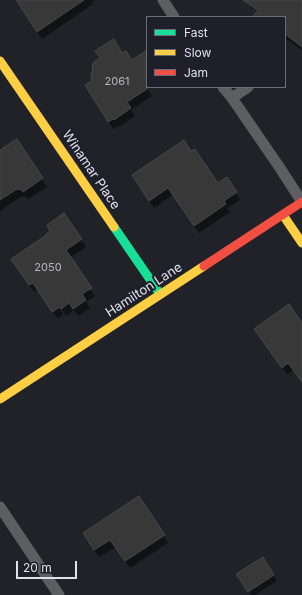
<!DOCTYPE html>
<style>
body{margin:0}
#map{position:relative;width:302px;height:595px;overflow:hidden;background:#212228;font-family:Inter,sans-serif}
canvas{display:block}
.legend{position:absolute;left:146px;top:16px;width:140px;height:72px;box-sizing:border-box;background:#1e1f2b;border:1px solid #6c6d77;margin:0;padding:5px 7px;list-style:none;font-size:12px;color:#e0e1e9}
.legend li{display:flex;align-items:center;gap:8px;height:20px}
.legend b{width:20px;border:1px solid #6c6d77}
.scale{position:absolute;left:16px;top:561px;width:61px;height:18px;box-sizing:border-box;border:2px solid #e0e1e9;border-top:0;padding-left:5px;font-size:12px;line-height:14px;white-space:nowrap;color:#e0e1e9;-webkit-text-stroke:3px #1e1f2b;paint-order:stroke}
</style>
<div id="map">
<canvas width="302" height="595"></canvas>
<ul class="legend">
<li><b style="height:5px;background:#16e098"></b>Fast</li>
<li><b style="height:5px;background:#ffcf43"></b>Slow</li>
<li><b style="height:5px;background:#f24e42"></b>Jam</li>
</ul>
<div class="scale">20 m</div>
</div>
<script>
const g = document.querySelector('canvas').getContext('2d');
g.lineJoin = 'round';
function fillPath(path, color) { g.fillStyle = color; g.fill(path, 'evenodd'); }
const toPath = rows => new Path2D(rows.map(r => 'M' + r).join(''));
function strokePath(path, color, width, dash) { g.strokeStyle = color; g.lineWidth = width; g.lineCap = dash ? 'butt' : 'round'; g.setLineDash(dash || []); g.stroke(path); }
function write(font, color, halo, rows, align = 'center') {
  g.font = font + ' Inter,sans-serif'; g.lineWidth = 4; g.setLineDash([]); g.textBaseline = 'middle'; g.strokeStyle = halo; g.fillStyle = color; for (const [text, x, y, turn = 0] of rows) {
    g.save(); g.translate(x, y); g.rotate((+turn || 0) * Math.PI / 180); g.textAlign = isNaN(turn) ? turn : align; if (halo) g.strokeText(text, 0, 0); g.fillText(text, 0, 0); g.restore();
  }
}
fillPath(toPath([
 [29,0,96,0,92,2,93,4,42,39,25,13],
 [260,0,302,0,302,50,285,38,285,17,259,17,255,7],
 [125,52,152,96,131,110,135,116,119,127,118,126,113,129,91,93,122,54],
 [17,141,47,187,28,199,26,196,23,197,22,196,0,211,0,147,3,150],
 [191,153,218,184,227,178,240,200,227,208,230,212,199,233,173,195,154,208,133,176],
 [64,214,86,247,70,258,95,296,86,302,90,308,78,316,74,310,66,316,59,304,58,305,63,315,58,319,38,290,34,292,17,267,51,231],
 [302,325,302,382,293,370,287,375,260,336],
 [164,535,168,543,130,568,116,547,99,557,88,541],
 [274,575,277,581,255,595,251,595,241,580]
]), '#0007');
const building = toPath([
 [16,0,84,0,37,32,16,0],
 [243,0,302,0,302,47,285,34,285,17,252,17,258,10,243,0],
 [114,39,122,53,126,51,132,60,147,50,147,89,127,102,131,108,114,120,113,119,108,122,85,85,91,81,93,63,100,58,95,51,114,39],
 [17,139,43,178,23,192,21,189,18,190,17,189,0,200,0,150,17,139],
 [184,140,191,151,195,149,218,183,227,177,237,192,224,201,226,204,194,226,168,188,149,201,132,175,184,140],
 [64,213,82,239,66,250,92,288,82,294,86,300,73,309,69,303,61,309,60,307,52,312,33,283,29,285,11,259,45,236,45,235,50,231,47,225,64,213],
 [289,304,302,323,302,382,288,363,282,368,254,329,289,304],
 [139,496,165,535,125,561,110,540,94,550,83,533,139,496],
 [263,557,274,575,248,592,236,574,263,557]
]);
fillPath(building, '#393838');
strokePath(building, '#484748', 1);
strokePath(toPath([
 [163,0,174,17],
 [223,87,232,98,248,87],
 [232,98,280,168,302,202],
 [0,507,59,595]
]), '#5d5e61', 11);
strokePath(toPath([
 [114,227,160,294]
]), '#16e098', 9);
strokePath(toPath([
 [0,61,114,227],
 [283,215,302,243],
 [0,399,204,266]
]), '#ffcf43', 9);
strokePath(toPath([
 [204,266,302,202]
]), '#f24e42', 9);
write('11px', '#b6b7bd', null, [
 ["2061",117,82],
 ["2050",48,268]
]);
write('13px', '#e0e1e9', '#1e1f2b', [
 ["Winamar Place",91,170,56],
 ["Hamilton Lane",144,290,-33]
]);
</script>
